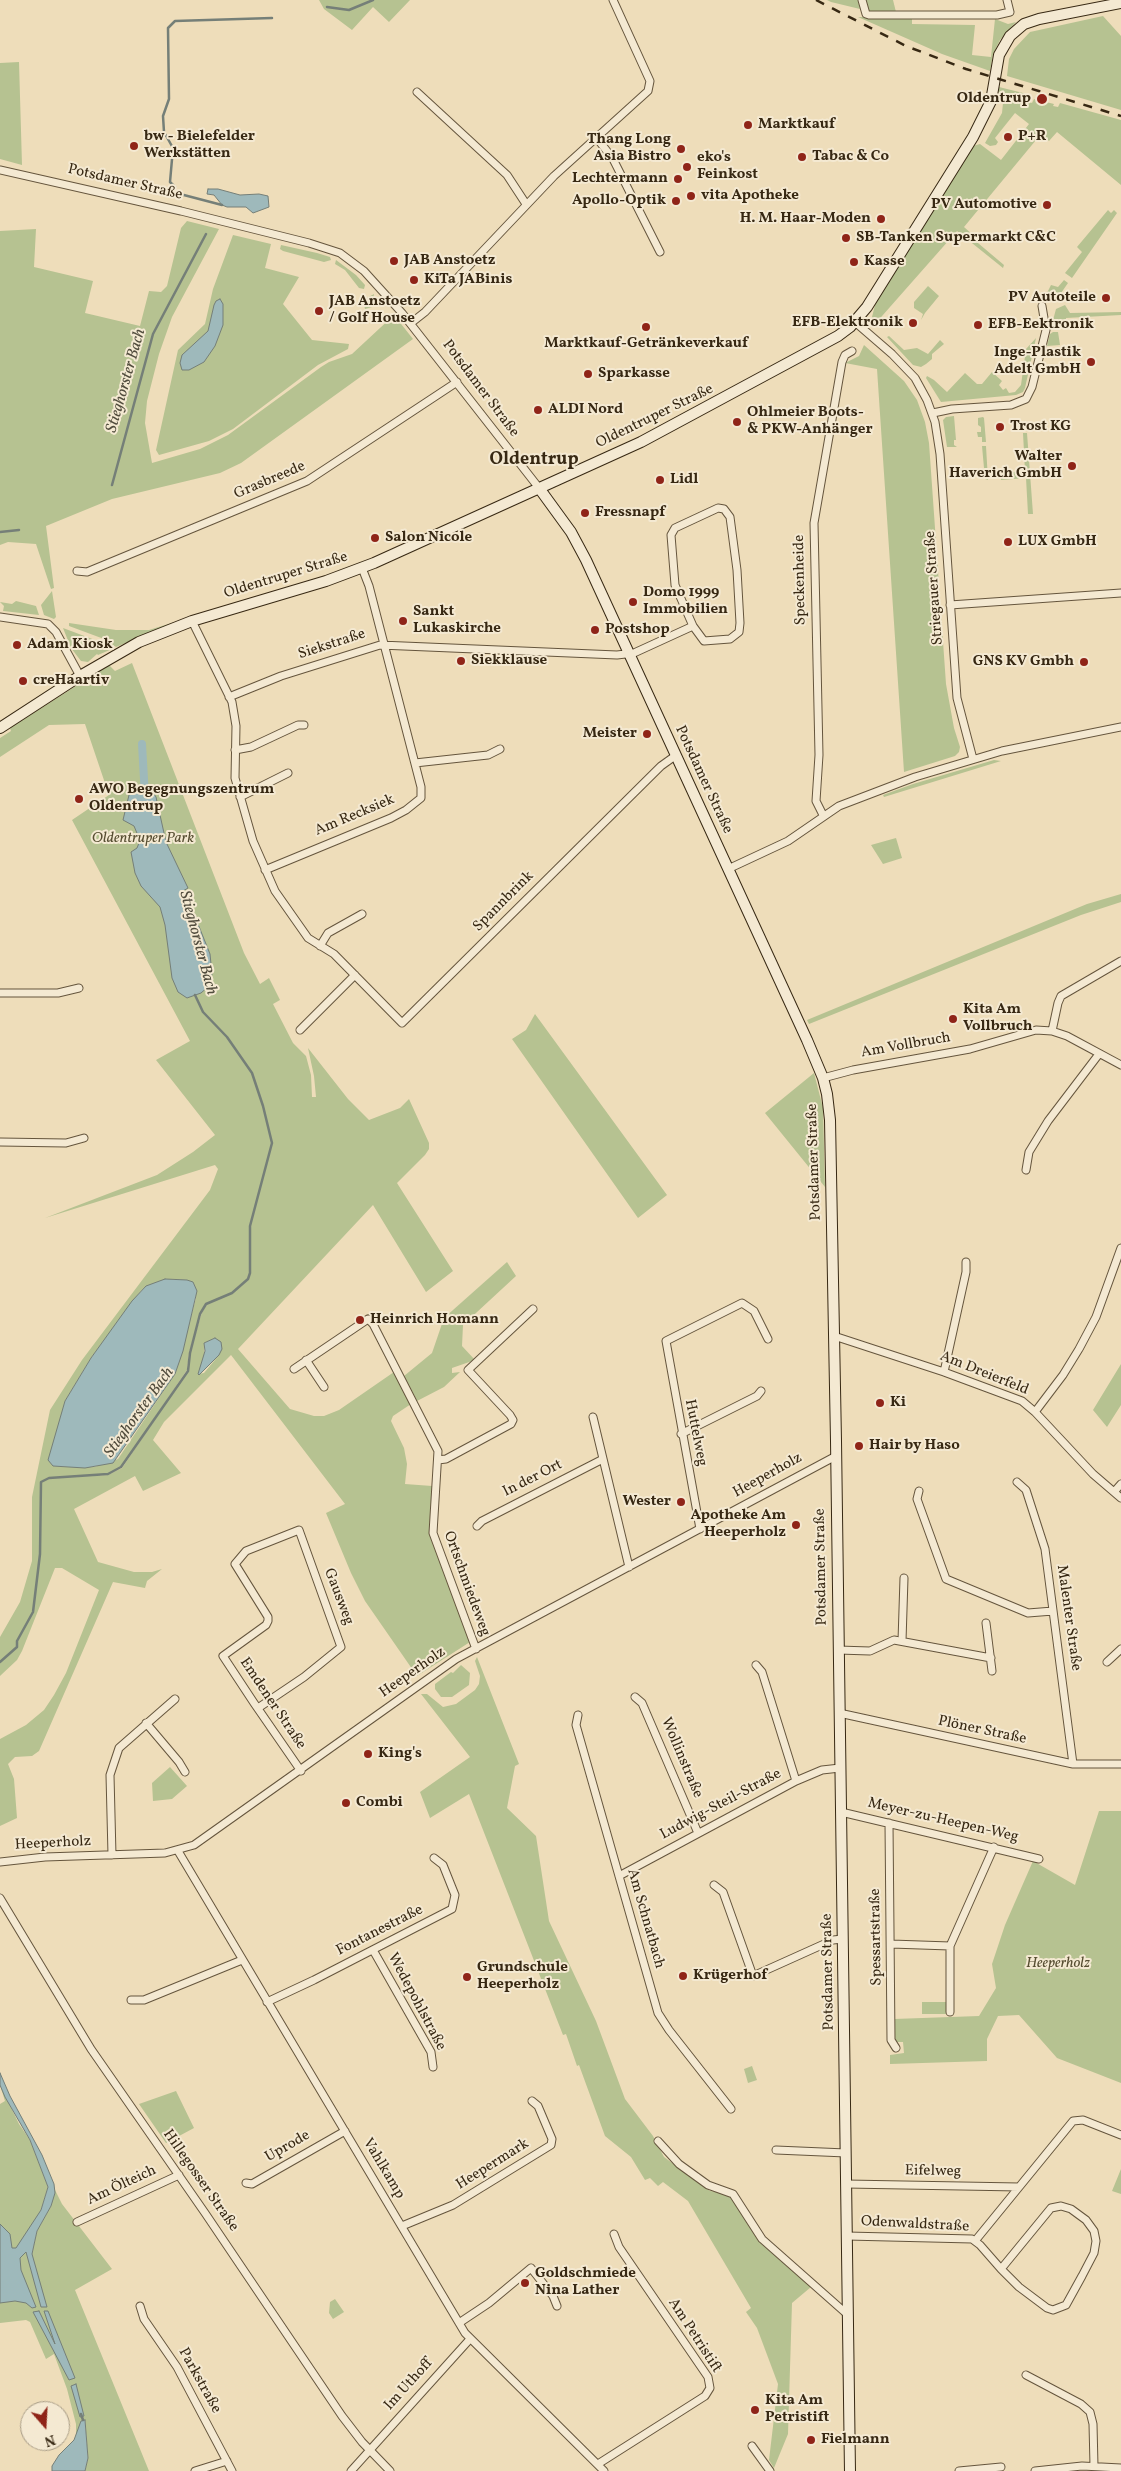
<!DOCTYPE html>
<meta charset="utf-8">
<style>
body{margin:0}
#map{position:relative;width:1121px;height:2471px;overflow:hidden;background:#eeddba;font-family:Vollkorn,serif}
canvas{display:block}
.north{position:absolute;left:20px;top:2401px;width:50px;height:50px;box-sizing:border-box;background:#f4e9d2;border:1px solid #a89c86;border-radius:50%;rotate:161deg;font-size:14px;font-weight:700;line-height:20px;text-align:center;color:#372813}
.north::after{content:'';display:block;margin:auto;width:18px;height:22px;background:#8f2418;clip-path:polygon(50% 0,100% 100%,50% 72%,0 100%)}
</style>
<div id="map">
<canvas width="1121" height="2471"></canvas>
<div class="north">N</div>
</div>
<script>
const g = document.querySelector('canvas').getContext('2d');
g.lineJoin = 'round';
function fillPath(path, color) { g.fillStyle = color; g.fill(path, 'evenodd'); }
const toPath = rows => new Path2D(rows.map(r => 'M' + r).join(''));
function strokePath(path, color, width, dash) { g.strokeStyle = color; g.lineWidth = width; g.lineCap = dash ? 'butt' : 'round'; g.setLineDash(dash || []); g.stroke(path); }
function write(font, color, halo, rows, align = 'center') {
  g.font = font + ' Vollkorn,serif'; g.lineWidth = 4; g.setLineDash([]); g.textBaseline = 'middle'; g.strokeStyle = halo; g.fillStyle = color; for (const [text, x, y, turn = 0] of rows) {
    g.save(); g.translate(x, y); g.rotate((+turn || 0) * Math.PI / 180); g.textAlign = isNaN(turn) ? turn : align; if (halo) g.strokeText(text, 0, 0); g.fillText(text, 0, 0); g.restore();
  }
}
fillPath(toPath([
 [319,0,410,0,389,22,373,7,352,30,324,9],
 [827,0,858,0,860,9,831,2],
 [864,0,893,0,896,12,867,11],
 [1103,16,1121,36,1121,110,1007,76,1009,59,1014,49,1030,32],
 [858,17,912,17,912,24,975,25,972,55,991,57,995,19,1008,24,1016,22,1000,40,993,54,990,71,942,54],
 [19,62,22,165,0,159,0,63],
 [999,87,1027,94,1024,100,1032,103,1034,99,1054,104,1053,106,1058,107,1060,103,1121,120,1121,185,1057,132,1049,141,1041,134,964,227,973,235,972,238,1004,265,1003,268,957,231,875,324,872,317,876,301,973,146,980,144,1001,160,1029,124,1015,113,995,138,998,142,996,145,990,146,985,143,1002,113,1003,103,998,103],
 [1108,210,1111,213,1114,210,1117,213,1072,278,1065,273,1082,252,1077,247],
 [187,221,219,229,172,317,159,354,147,401,145,423,152,463,200,449,228,435,321,367,329,362,352,354,394,315,413,339,241,463,220,473,112,499,46,526,54,588,51,589,36,544,8,542,0,545,0,231,36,229,34,267,93,281,85,313,140,326,149,291,161,292,167,286,181,228],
 [233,235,271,244,265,268,299,277,283,304,312,340,349,344,348,349,318,365,233,429,209,441,159,455,156,450,178,350,205,324,213,289],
 [281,245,317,253,330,257,331,260,324,262,283,251,280,249],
 [336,260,356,275,365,285,364,289,359,288,345,270,335,264],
 [1064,280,1068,283,1059,296,1047,293,1051,285,1058,287],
 [928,286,939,296,925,313,921,320,923,314,914,308,914,302],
 [374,294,372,307,365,309,363,300],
 [1065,305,1070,313,1121,312,1121,315,1066,318,1066,323,1052,324,1056,309],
 [1053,332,1058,332,1060,345,1047,346,1050,334],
 [889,336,904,350,917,348,928,354,940,340,944,344,932,354,932,359,926,364,921,367,913,365,887,337],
 [1036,338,1025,388,1023,392,1016,395,941,402,926,378,927,376,934,380,947,392,965,373,977,384,982,384,992,372,1002,381,999,385,1003,390,1006,388,1009,393,1015,392,1021,385,1026,349],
 [864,345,904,381,917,400,925,422,929,443,946,684,954,728,960,747,959,752,955,756,904,772,877,369,845,363,859,356],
 [954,416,956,440,954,440,954,445,957,447,947,447,943,420,946,417],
 [983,417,984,418,986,442,982,442,982,437,978,437,977,432,981,432,981,427,978,425,978,418],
 [1023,433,1027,433,1033,514,1028,514,1026,478,1001,480,1000,473,1025,471],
 [982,446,986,446,988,480,985,479],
 [52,591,56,617,54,619,44,615,41,605],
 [16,601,36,606,39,615,3,611,4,606,0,602,12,604],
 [181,620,116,647,104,639,69,626,69,623,116,630,149,630],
 [63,628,103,643,112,649,98,655,97,654,88,662,81,661,71,648],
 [132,663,244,953,260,984,269,978,280,1000,273,1004,293,1043,306,1056,311,1075,312,1097,316,1097,314,1076,308,1048,348,1099,369,1120,400,1108,409,1099,429,1143,429,1149,425,1155,397,1183,453,1271,426,1292,373,1205,238,1349,290,1409,314,1416,324,1416,339,1410,394,1372,411,1404,393,1416,391,1421,404,1448,407,1464,405,1484,432,1486,429,1534,470,1642,417,1676,365,1601,351,1573,326,1513,345,1504,231,1355,164,1422,153,1440,181,1473,143,1491,135,1476,74,1509,98,1562,134,1572,152,1572,162,1569,147,1581,145,1588,113,1582,39,1751,32,1756,15,1757,8,1764,14,1779,17,1818,0,1826,0,1739,26,1725,44,1710,54,1695,66,1673,99,1590,62,1568,55,1568,22,1651,17,1660,0,1676,0,1637,20,1602,32,1561,32,1497,50,1410,82,1360,210,1190,218,1169,215,1165,45,1218,157,1175,193,1152,215,1135,156,1060,190,1041,72,820,109,795,85,724,49,725,0,757,0,738,11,731,10,728,109,665,115,671],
 [174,1279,193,1282,196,1298,175,1374,118,1459,94,1467,53,1466,65,1401,91,1358,141,1291,146,1287],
 [207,1303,201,1315,190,1353,188,1371,122,1468,108,1475,48,1479,94,1476,108,1474,121,1467,187,1370,189,1353,200,1314],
 [215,1338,219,1355,204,1373,198,1374,204,1360,204,1343],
 [994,760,1001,761,884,797,883,795,913,784],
 [896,838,902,858,883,864,871,845],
 [1121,894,1121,902,1081,915,809,1024,807,1020,1087,904],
 [535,1014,667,1195,638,1218,512,1039,526,1030],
 [814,1073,823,1108,825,1187,765,1113],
 [507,1262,516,1276,463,1325,462,1346,475,1360,452,1368,452,1373,460,1372,444,1387,417,1401,404,1376,432,1353,444,1318],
 [1121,1364,1121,1405,1107,1427,1093,1410],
 [477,1657,519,1764,515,1766,507,1808,536,1836,549,1921,596,2021,625,2099,653,2136,664,2157,710,2191,725,2193,733,2198,761,2243,811,2287,792,2303,788,2434,774,2468,769,2460,778,2384,757,2328,746,2312,751,2308,688,2201,663,2182,658,2186,650,2178,645,2180,631,2157,605,2136,579,2065,577,2066,566,2034,563,2035,469,1794,430,1818,420,1792,470,1757,421,1694,427,1694,443,1707,456,1704,475,1690,479,1684,480,1676,475,1661],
 [461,1665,470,1673,469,1685,452,1697,441,1697,435,1689,435,1684,451,1672,453,1673],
 [170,1767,187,1786,172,1799,153,1801,152,1783],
 [1099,1811,1121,1811,1121,2083,1057,2058,1019,2015,998,2016,987,2039,987,2061,890,2064,890,2055,904,2053,903,2042,894,2042,894,2019,979,2016,996,1988,992,1964,1005,1925,1033,1861,1075,1885],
 [922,2002,946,2002,946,2014,922,2014],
 [752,2066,757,2080,748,2083,744,2069],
 [0,2085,19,2124,30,2140,48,2187,41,2210,26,2236,32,2253,37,2231,51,2206,54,2188,62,2204,112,2269,75,2290,149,2471,85,2471,88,2458,85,2420,81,2421,76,2438,76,2424,67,2389,54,2354,46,2359,30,2322,26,2320,0,2323,0,2104,5,2101],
 [176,2091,194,2128,166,2143,139,2104],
 [1121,2169,1121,2194,1112,2191],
 [335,2299,344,2312,333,2319,329,2313,330,2302]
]), '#b6c291');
const water = toPath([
 [208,189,218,189,240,195,259,194,268,196,269,207,253,213,246,207,227,207,222,205,214,195,207,194,208,189],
 [220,299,223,304,223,325,215,346,204,362,189,370,182,370,180,363,182,355,208,331,214,305,216,301,220,299],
 [138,788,150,788,156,797,166,842,188,888,183,891,186,905,190,904,210,954,212,974,209,986,201,993,187,998,178,992,172,978,165,925,160,907,141,886,135,873,131,852,137,848,141,838,139,838,134,826,123,820,129,795,138,788],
 [165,1279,187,1280,193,1282,197,1291,183,1351,175,1374,113,1463,85,1468,53,1466,48,1460,65,1401,91,1358,132,1301,146,1286,165,1279],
 [215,1338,221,1342,222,1349,219,1355,199,1375,198,1374,205,1351,204,1343,215,1338],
 [0,2073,10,2096,42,2155,54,2184,55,2193,51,2206,37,2231,32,2254,47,2307,41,2307,26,2252,20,2258,21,2270,36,2307,32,2308,26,2303,15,2301,0,2303,0,2224,10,2234,12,2248,16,2248,41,2210,48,2187,30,2140,5,2097,0,2085,0,2073],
 [39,2311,55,2344,44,2311,48,2311,75,2378,69,2380,33,2312,39,2311],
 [76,2384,84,2416,80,2417,71,2386,76,2384],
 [85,2420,88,2458,85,2471,52,2471,52,2466,59,2455,74,2440,81,2421,85,2420]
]);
fillPath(water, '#9eb9bb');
strokePath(water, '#757f78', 1);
strokePath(toPath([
 [327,7,349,10,373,0],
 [175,187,170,182,173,148,164,132,163,116,169,99,168,28,175,21,272,18],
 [180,194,222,205],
 [112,485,153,334,206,234],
 [0,532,19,530],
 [0,1662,17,1647,17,1641,33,1612,40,1554,41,1482,49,1478,108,1474,121,1467,188,1371,190,1353,200,1314,206,1304,232,1293,248,1279,250,1273,250,1226,272,1143,263,1106,252,1073,227,1037,203,1012,195,995],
 [81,2414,83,2420]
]), '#757f78', 2.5);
strokePath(toPath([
 [142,744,145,797]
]), '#9eb9bb', 8);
const street = toPath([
 [862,0,866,14,869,15,997,15,1010,12,1007,0],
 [417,92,507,175,526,204],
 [596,137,613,159,660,252],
 [0,170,181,211,309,243,340,253,364,271,402,313,539,488],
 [855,322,892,354,915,378,927,400,935,422,940,454,957,698,973,759],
 [411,323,425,312,554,176,648,91,650,81,613,0],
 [933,413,952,409,1011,405,1026,399,1032,387,1046,330,1042,306],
 [77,571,87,572,307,481,457,382],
 [950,605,1121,593],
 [0,617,48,624,56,632,80,676],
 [192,621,232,702,236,726,235,778,253,841,275,891,308,938,334,954,402,1023,661,766,675,756],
 [229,697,281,676,380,645,617,655,634,653,693,626,704,641,730,639,739,632,740,623,737,570,730,517,724,509,718,508,675,528,671,535,675,585,693,626],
 [235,750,251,747,298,725,304,725],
 [415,763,488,755,500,749],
 [240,797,288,773],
 [823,815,816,801,819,755,814,523,842,362,845,355,852,351],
 [728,869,788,841,839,806,915,777,1002,751,1121,727],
 [265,870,391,818,406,810,421,798,421,787,369,586,362,568],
 [320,946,328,933,362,914],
 [0,993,58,993,79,988],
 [300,1030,355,975],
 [1052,1031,1058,1003,1061,996,1121,961],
 [823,1078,853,1070,970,1049,1036,1030,1052,1031,1067,1036,1121,1065],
 [0,1142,66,1143,84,1138],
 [1026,1170,1029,1152,1048,1121,1099,1054],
 [834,1336,944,1372,1022,1401,1035,1412,1093,1474,1121,1498],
 [306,1360,324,1387],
 [294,1369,368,1319,373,1324,438,1451,433,1533,476,1649],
 [944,1372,966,1272,966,1262],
 [1035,1412,1063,1375,1079,1349,1096,1317,1121,1248],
 [593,1417,629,1567],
 [681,1434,757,1396,761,1391],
 [438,1460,446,1459,511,1424,513,1420,510,1415,468,1370,533,1309],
 [1017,1482,1026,1490,1045,1549,1073,1764],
 [919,1491,917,1499,946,1579,1028,1613,1053,1611],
 [1114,1492,1121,1484],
 [477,1526,482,1521,603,1459],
 [700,1529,666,1341,742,1303,754,1311,768,1339],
 [986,1623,992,1671],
 [902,1641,904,1578],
 [838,1650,870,1651,894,1640,991,1658],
 [1107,1662,1121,1649],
 [756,1665,762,1672,796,1781],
 [635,1697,642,1703,698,1833],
 [258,1708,304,1677,341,1647,299,1530,246,1551,235,1564,268,1617,268,1621,266,1625,223,1656,254,1703,301,1771],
 [839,1713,1073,1764,1121,1764],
 [578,1715,576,1725,658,2013,669,2030,731,2109],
 [146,1723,179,1762,185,1772],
 [841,1812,1039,1859],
 [889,1823,891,2040,896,2048],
 [178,1851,465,2333,604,2471],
 [112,1855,110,1775,119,1748,175,1699],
 [0,1862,45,1857,165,1853,194,1845,456,1659,836,1456],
 [619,1876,796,1781,822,1770,840,1768],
 [714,1885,723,1892,753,1976,833,1940,843,1939],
 [0,1898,91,2049,205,2213,342,2416,362,2442,390,2471],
 [891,1944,950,1946],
 [373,1950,431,2052,433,2067],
 [131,2000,144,2000,242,1960],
 [267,2002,314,1980,452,1909,455,1895,443,1865,434,1858],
 [950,2012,950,1946,994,1847],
 [658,2141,679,2164,708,2185,733,2194,762,2239,848,2315],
 [776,2150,846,2153],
 [246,2183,252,2184,345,2131],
 [846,2184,1019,2187],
 [77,2222,179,2175],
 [402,2226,453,2205,551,2145,552,2139,538,2106,532,2101],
 [847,2236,972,2239,980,2245,1001,2269,1019,2287,1047,2308,1053,2310,1066,2305,1082,2276,1094,2253,1096,2241,1094,2231,1086,2220,1071,2209,1061,2206,1051,2208,1001,2269],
 [975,2241,1073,2121,1083,2120,1121,2135],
 [140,2306,144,2319,177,2367,232,2471],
 [459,2323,489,2303,531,2268,553,2296,557,2306],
 [1026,2375,1081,2404,1090,2412,1093,2424,1094,2466],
 [752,2446,770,2471],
 [598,2464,705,2396,710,2388,708,2377,619,2247,614,2234],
 [195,2471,227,2461],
 [351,2471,470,2339],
 [959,2471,1001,2467],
 [1035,2471,1082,2466,1121,2468]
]);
const secondary = toPath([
 [539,488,571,532,586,560,807,1040,823,1078,827,1094,830,1120,836,1441,850,2471],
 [0,728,80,676,139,642,192,621,326,581,374,563,641,442,838,336,850,327,867,307,973,137,991,101,999,55,1010,36,1024,24,1039,19,1121,3]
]);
strokePath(street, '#65553d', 9);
strokePath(secondary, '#372813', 12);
strokePath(street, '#f4e9d2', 7);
strokePath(secondary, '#f4e9d2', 10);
strokePath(toPath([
 [816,0,906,46,966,69,1121,116]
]), '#372813', 2.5, [9, 9]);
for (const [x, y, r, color] of [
 [1042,99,6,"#8f2418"],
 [748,125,5,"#8f2418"],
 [1008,137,5,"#8f2418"],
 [134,146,5,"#8f2418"],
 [681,149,5,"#8f2418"],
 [802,157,5,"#8f2418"],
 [687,167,5,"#8f2418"],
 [678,179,5,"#8f2418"],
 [691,196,5,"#8f2418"],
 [676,201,5,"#8f2418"],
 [1047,205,5,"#8f2418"],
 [881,219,5,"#8f2418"],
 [846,238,5,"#8f2418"],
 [394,261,5,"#8f2418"],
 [854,262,5,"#8f2418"],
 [414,280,5,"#8f2418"],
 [1106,298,5,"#8f2418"],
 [319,311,5,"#8f2418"],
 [913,323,5,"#8f2418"],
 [978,325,5,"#8f2418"],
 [646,327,5,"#8f2418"],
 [1091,362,5,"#8f2418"],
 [588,374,5,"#8f2418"],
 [538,410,5,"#8f2418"],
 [737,422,5,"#8f2418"],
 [1000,427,5,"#8f2418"],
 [1072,466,5,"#8f2418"],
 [660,480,5,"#8f2418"],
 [585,513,5,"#8f2418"],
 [375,538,5,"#8f2418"],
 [1008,542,5,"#8f2418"],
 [633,602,5,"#8f2418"],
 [403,621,5,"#8f2418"],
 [595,630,5,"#8f2418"],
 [17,645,5,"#8f2418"],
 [461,661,5,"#8f2418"],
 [1084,662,5,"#8f2418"],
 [23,681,5,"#8f2418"],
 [647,734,5,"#8f2418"],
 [79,799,5,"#8f2418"],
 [953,1019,5,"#8f2418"],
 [360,1320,5,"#8f2418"],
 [880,1403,5,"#8f2418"],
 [859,1446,5,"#8f2418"],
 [681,1502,5,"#8f2418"],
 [796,1525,5,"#8f2418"],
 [368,1754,5,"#8f2418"],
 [346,1803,5,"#8f2418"],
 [683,1976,5,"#8f2418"],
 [467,1977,5,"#8f2418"],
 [525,2283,5,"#8f2418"],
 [755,2410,5,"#8f2418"],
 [811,2440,5,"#8f2418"]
]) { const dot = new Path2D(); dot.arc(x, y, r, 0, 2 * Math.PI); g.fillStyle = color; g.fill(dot); strokePath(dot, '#f4e9d2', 2); }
write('bold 15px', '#372813', '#f4e9d2', [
 ["Oldentrup",1031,99,"right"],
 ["Marktkauf",758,125],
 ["bw - Bielefelder",144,137],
 ["Werkstätten",144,154],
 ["P+R",1018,137],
 ["Thang Long",671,140,"right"],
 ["Asia Bistro",671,157,"right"],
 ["Tabac & Co",812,157],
 ["eko's",697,158],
 ["Feinkost",697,175],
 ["Lechtermann",668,179,"right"],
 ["vita Apotheke",701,196],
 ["Apollo-Optik",666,201,"right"],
 ["PV Automotive",1037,205,"right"],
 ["H. M. Haar-Moden",871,219,"right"],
 ["SB-Tanken Supermarkt C&C",856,238],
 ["JAB Anstoetz",404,261],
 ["Kasse",864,262],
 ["KiTa JABinis",424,280],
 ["PV Autoteile",1096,298,"right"],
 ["JAB Anstoetz",329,302],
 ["/ Golf House",329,319],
 ["EFB-Elektronik",903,323,"right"],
 ["EFB-Eektronik",988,325],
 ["Marktkauf-Getränkeverkauf",646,344,"center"],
 ["Inge-Plastik",1081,353,"right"],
 ["Adelt GmbH",1081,370,"right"],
 ["Sparkasse",598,374],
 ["ALDI Nord",548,410],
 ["Ohlmeier Boots-",747,413],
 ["& PKW-Anhänger",747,430],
 ["Trost KG",1010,427],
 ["Walter",1062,457,"right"],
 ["Haverich GmbH",1062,474,"right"],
 ["Lidl",670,480],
 ["Fressnapf",595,513],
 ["Salon Nicole",385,538],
 ["LUX GmbH",1018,542],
 ["Domo 1999",643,593],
 ["Immobilien",643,610],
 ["Sankt",413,612],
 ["Lukaskirche",413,629],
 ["Postshop",605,630],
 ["Adam Kiosk",27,645],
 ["Siekklause",471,661],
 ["GNS KV Gmbh",1074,662,"right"],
 ["creHaartiv",33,681],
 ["Meister",637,734,"right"],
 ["AWO Begegnungszentrum",89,790],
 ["Oldentrup",89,807],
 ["Kita Am",963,1010],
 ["Vollbruch",963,1027],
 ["Heinrich Homann",370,1320],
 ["Ki",890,1403],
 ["Hair by Haso",869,1446],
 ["Wester",671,1502,"right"],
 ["Apotheke Am",786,1516,"right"],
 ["Heeperholz",786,1533,"right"],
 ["King's",378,1754],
 ["Combi",356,1803],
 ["Grundschule",477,1968],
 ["Heeperholz",477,1985],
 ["Krügerhof",693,1976],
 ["Goldschmiede",535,2274],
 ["Nina Lather",535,2291],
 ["Kita Am",765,2401],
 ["Petristift",765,2418],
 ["Fielmann",821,2440]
], 'left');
write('15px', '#372813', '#f4e9d2', [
 ["Potsdamer Straße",125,183,13],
 ["Potsdamer Straße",480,389,53],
 ["Oldentruper Straße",655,417,-26],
 ["Grasbreede",270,481,-23],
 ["Oldentruper Straße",286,576,-17],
 ["Speckenheide",801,580,-91],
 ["Striegauer Straße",935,588,-94],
 ["Siekstraße",332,645,-18],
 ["Potsdamer Straße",703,780,65],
 ["Am Recksiek",355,816,-23],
 ["Spannbrink",504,902,-45],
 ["Am Vollbruch",906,1046,-10],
 ["Potsdamer Straße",815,1162,-92],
 ["Am Dreierfeld",984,1374,22],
 ["Huttelweg",695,1433,79],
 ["Heeperholz",768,1476,-29],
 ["In der Ort",533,1479,-27],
 ["Potsdamer Straße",822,1567,-91],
 ["Ortschmiedeweg",466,1584,70],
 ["Gausweg",338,1597,69],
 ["Malenter Straße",1068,1618,82],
 ["Heeperholz",413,1673,-35],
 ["Emdener Straße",272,1704,56],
 ["Plöner Straße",982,1731,12],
 ["Wollinstraße",681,1758,67],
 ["Ludwig-Steil-Straße",721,1805,-28],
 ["Meyer-zu-Heepen-Weg",943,1821,13],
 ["Heeperholz",53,1844,-3],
 ["Am Schnatbach",645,1919,74],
 ["Fontanestraße",380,1931,-27],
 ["Spessartstraße",877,1937,-91],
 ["Potsdamer Straße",829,1972,-91],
 ["Wedepohlstraße",416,2002,62],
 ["Uprode",288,2147,-30],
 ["Heepermark",493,2165,-32],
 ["Vahlkamp",383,2169,59],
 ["Eifelweg",933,2172,1],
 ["Hillegosser Straße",200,2181,55],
 ["Am Ölteich",122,2186,-25],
 ["Odenwaldstraße",915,2225,3],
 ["Am Petristift",694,2336,57],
 ["Parkstraße",199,2381,61],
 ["Im Uthoff",409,2385,-48]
]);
write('italic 15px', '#574e32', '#f4e9d2', [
 ["Oldentruper Park",143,839],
 ["Heeperholz",1058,1964]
]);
write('italic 16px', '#514c3d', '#f4e9d2', [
 ["Stieghorster Bach",127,381,-74],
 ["Stieghorster Bach",197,943,75],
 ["Stieghorster Bach",140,1413,-54]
]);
write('bold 18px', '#372813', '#f4e9d2', [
 ["Oldentrup",534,461]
]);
</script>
